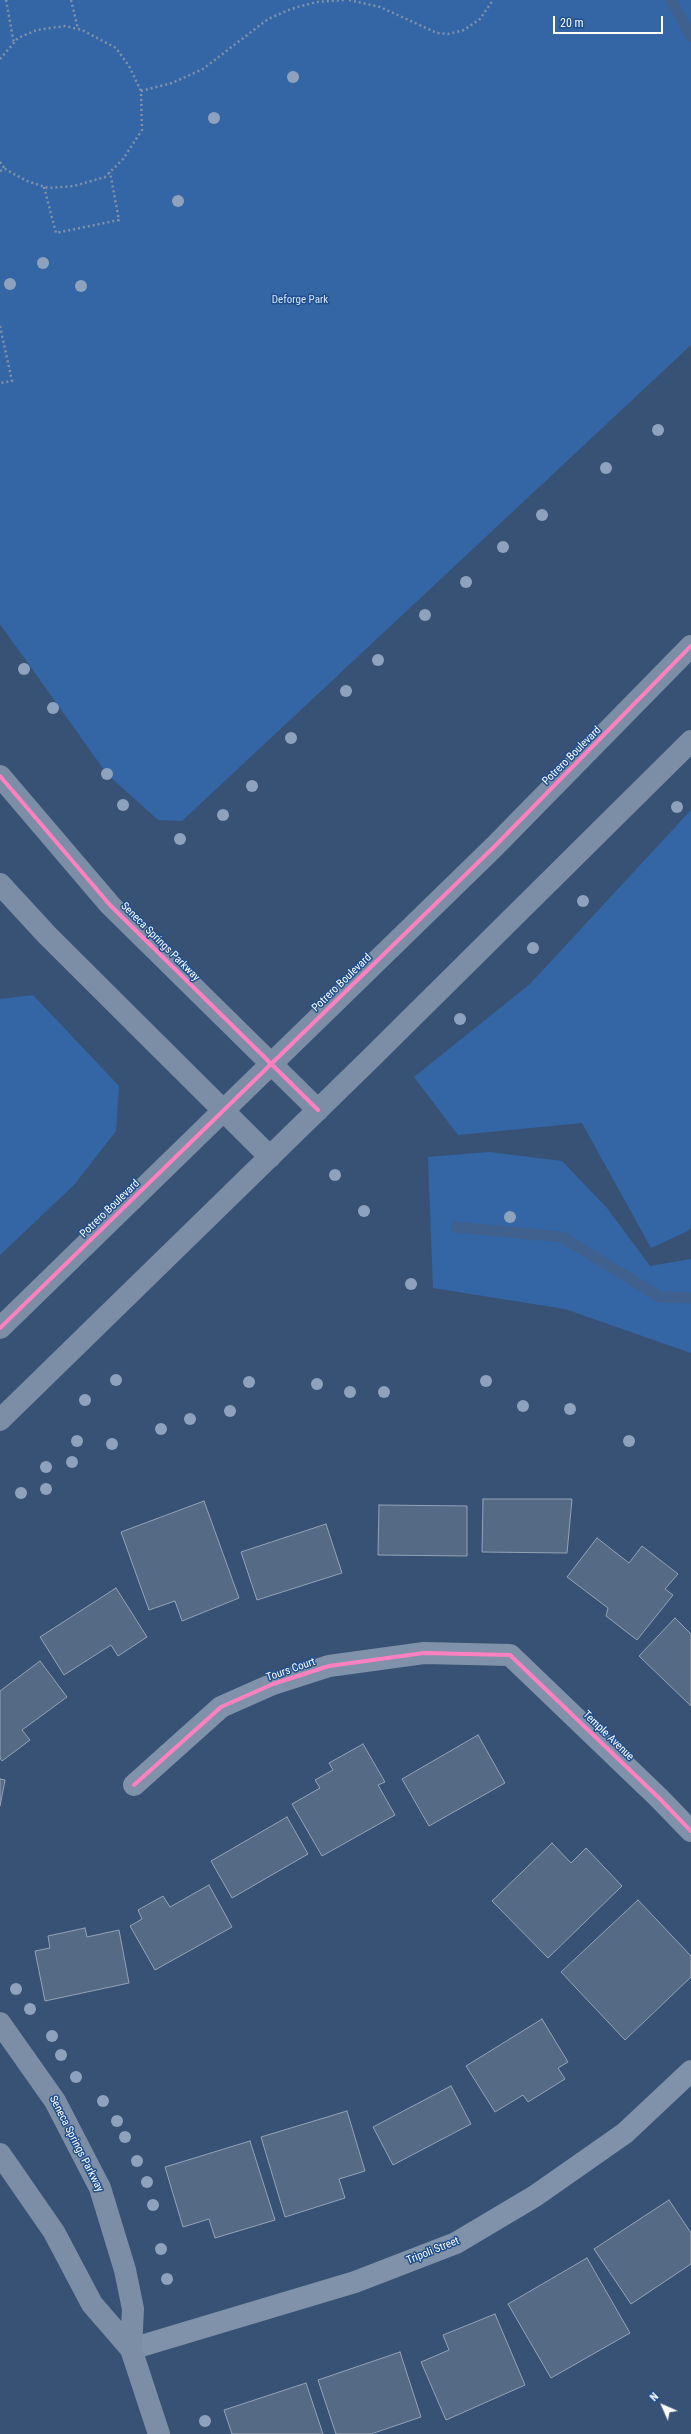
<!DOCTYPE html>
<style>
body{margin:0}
#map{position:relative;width:691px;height:2434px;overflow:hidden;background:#385275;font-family:"Roboto Condensed",sans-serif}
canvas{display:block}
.north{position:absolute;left:643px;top:2386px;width:40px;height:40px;-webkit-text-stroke:3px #1f4f8e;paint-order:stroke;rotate:315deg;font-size:11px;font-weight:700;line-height:16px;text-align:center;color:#fff}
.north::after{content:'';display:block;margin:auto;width:14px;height:18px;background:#fff;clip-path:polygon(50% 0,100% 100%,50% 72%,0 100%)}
.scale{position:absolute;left:553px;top:16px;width:110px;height:18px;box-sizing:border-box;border:2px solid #fff;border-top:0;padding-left:5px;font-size:12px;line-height:14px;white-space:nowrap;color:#fff;-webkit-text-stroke:3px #1f4f8e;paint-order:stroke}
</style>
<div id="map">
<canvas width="691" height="2434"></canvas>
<div class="north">N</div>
<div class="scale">20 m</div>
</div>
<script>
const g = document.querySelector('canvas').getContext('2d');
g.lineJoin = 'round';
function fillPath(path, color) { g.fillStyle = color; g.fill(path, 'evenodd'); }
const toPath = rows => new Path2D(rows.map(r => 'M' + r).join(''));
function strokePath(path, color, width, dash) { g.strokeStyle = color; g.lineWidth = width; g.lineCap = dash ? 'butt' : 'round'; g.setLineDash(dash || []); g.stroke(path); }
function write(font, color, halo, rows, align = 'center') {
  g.font = font + ' "Roboto Condensed",sans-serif'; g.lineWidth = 3; g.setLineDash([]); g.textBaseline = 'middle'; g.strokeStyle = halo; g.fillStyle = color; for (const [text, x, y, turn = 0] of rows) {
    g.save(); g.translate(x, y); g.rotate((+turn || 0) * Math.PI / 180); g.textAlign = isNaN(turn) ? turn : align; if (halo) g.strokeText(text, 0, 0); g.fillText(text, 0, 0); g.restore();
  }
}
fillPath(toPath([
 [0,0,691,0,691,345,182,821,158,820,107,774,0,624],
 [691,810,691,1228,688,1231,651,1248,582,1123,458,1135,414,1077,530,984],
 [33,995,119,1086,116,1131,74,1185,0,1255,0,999],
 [489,1152,562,1161,607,1208,650,1266,691,1259,691,1353,565,1309,433,1288,428,1157]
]), '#3466a5');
strokePath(toPath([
 [671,0,691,36],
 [456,1227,562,1237,660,1297,691,1298]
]), '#40618e', 11);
const building = toPath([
 [483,1499,572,1499,567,1553,482,1552,483,1499],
 [204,1501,239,1598,182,1621,175,1601,149,1610,121,1532,204,1501],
 [379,1505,467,1506,467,1556,378,1555,379,1505],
 [326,1524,342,1573,257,1600,241,1552,326,1524],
 [597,1538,629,1563,642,1546,678,1574,665,1589,673,1595,637,1640,606,1616,608,1608,567,1577,597,1538],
 [116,1588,147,1637,118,1656,111,1645,64,1675,40,1637,116,1588],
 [675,1618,691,1634,691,1706,639,1656,675,1618],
 [40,1661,67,1697,22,1730,30,1740,2,1761,0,1758,0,1691,40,1661],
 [478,1735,505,1783,429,1826,402,1779,478,1735],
 [363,1744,385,1782,378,1785,395,1815,322,1856,292,1804,320,1788,315,1780,333,1770,329,1763,363,1744],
 [0,1779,5,1780,0,1806,0,1779],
 [287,1817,308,1854,232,1898,211,1861,287,1817],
 [552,1843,571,1863,586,1848,622,1886,548,1958,492,1901,552,1843],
 [209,1885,232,1927,155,1970,130,1926,142,1919,138,1910,163,1896,170,1907,209,1885],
 [638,1900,691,1956,691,1977,625,2040,561,1972,638,1900],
 [85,1928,87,1937,119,1930,129,1983,45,2001,35,1951,50,1948,48,1936,85,1928],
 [542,2019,568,2062,558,2068,565,2079,528,2102,523,2095,495,2112,466,2066,542,2019],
 [451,2086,471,2124,393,2165,373,2127,451,2086],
 [347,2111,365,2171,339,2179,345,2198,285,2217,261,2137,347,2111],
 [250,2141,275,2220,215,2238,209,2219,183,2227,165,2167,250,2141],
 [669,2200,691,2233,691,2264,631,2304,594,2249,669,2200],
 [587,2258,630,2333,551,2378,508,2304,587,2258],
 [495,2314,525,2385,446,2420,421,2362,449,2350,443,2335,495,2314],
 [400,2352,421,2417,371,2434,336,2434,318,2380,400,2352],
 [306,2383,323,2434,232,2434,224,2410,306,2383]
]);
fillPath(building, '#556a85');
strokePath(building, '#94a3b7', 1);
strokePath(toPath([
 [6,0,14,44],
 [71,0,78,29],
 [349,0,380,7,437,33,448,34,464,30,480,19,493,0],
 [0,59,18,38,37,30,65,26,82,30,116,48,129,66,141,91],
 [0,162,5,169],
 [0,171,5,169,27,181,48,188,74,186,105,177,123,159,142,130,141,91,172,83,203,69,268,19,291,9,316,2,345,0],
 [44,187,56,233,119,220,110,172],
 [0,326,12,381,0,383]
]), '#7f92a9', 2.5, [2, 3]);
strokePath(toPath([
 [134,1785,221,1707,273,1684,329,1666,424,1653,510,1655,659,1798,691,1831],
 [131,2349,355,2282,456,2243,535,2196,625,2133,691,2071]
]), '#7f92a9', 22);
strokePath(toPath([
 [0,776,110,905,318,1110],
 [0,884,47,935,270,1157],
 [0,1328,495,846,691,646],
 [0,1420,371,1058,691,741],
 [0,2023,55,2101,100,2188,125,2270,133,2309,131,2349,159,2434],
 [0,2154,54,2232,92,2304,131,2349]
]), '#7c8ea5', 22);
strokePath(toPath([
 [0,776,110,905,318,1110],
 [0,1328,495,846,691,646],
 [134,1785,221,1707,273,1684,329,1666,424,1653,510,1655,659,1798,691,1831]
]), '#ff80c0', 4);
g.fillStyle = '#8ea2be';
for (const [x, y] of [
 [293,77],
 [214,118],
 [178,201],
 [43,263],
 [10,284],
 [81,286],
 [658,430],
 [606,468],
 [542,515],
 [503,547],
 [466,582],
 [425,615],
 [378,660],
 [24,669],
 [346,691],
 [53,708],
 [291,738],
 [107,774],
 [252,786],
 [123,805],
 [677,807],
 [223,815],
 [180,839],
 [583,901],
 [533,948],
 [460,1019],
 [335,1175],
 [364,1211],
 [510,1217],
 [411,1284],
 [116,1380],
 [486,1381],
 [249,1382],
 [317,1384],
 [350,1392],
 [384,1392],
 [85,1400],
 [523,1406],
 [570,1409],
 [230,1411],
 [190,1419],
 [161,1429],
 [77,1441],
 [629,1441],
 [112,1444],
 [72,1462],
 [46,1467],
 [46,1489],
 [21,1493],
 [16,1989],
 [30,2009],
 [52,2036],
 [61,2055],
 [76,2077],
 [103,2101],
 [117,2121],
 [125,2137],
 [137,2161],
 [147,2182],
 [153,2205],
 [161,2249],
 [167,2279],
 [205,2421]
]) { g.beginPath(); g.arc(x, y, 6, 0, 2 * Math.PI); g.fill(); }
write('11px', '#d4e4f9', '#1f4f8e', [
 ["Deforge Park",300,300]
]);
write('11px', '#fff', '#1f4f8e', [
 ["Potrero Boulevard",572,756,-45],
 ["Seneca Springs Parkway",160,942,45],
 ["Potrero Boulevard",342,983,-44],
 ["Potrero Boulevard",110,1209,-44],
 ["Tours Court",291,1670,-19],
 ["Temple Avenue",608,1736,44],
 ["Seneca Springs Parkway",76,2144,63],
 ["Tripoli Street",433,2251,-22]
]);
</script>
